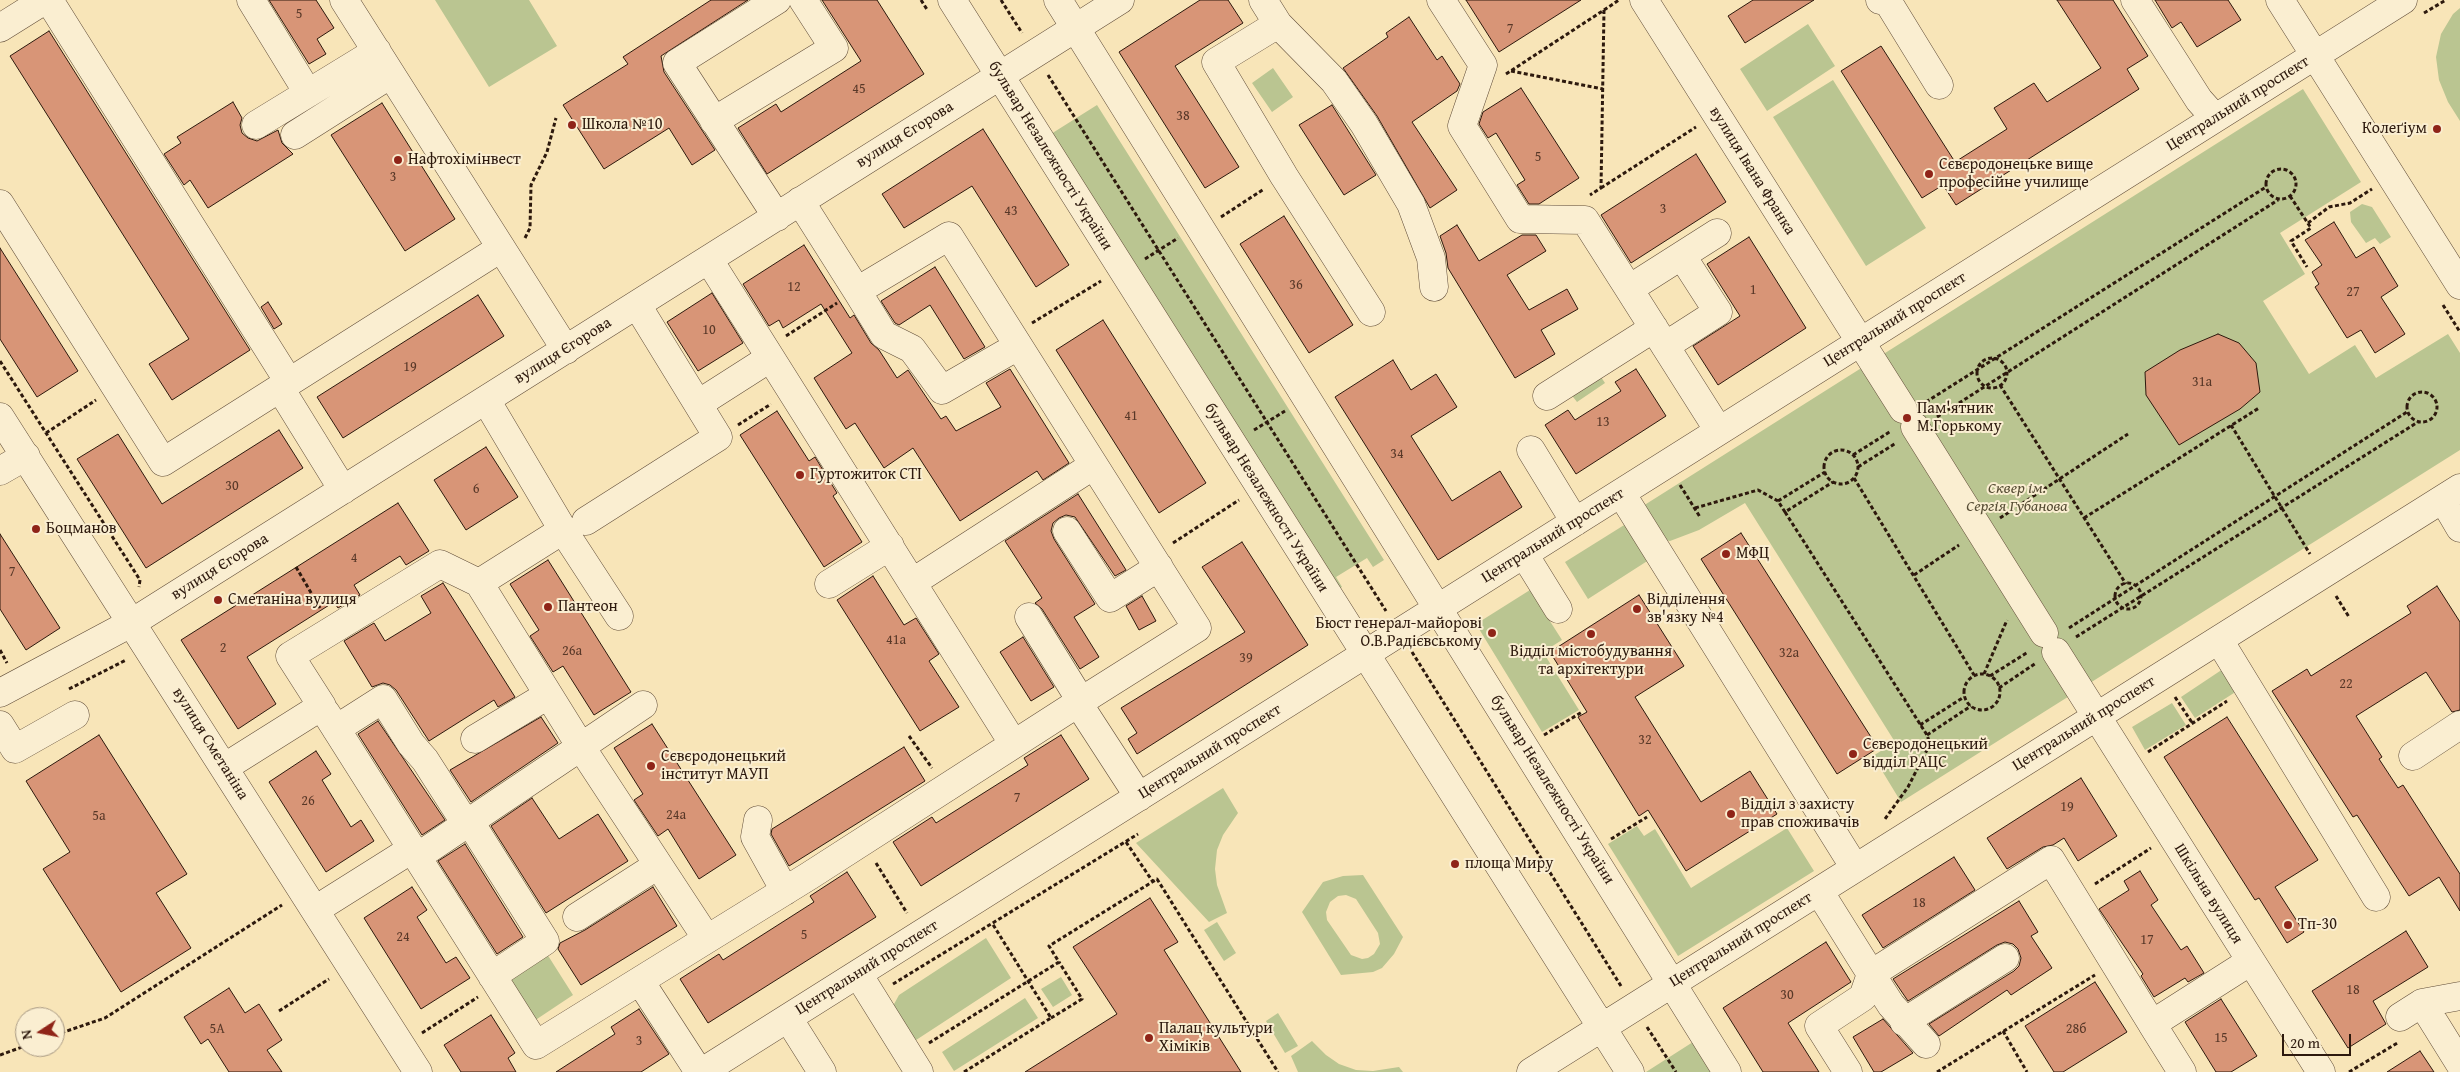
<!DOCTYPE html>
<meta charset="utf-8">
<style>
body{margin:0}
#map{position:relative;width:2460px;height:1072px;overflow:hidden;background:#f8e5b8;font-family:"Gentium Book Plus",serif}
canvas{display:block}
.north{position:absolute;left:15px;top:1007px;width:50px;height:50px;box-sizing:border-box;background:#faeed1;border:1px solid #a89983;border-radius:50%;rotate:259deg;font-size:14px;font-weight:700;line-height:20px;text-align:center;color:#2d190d}
.north::after{content:'';display:block;margin:auto;width:18px;height:22px;background:#8f2418;clip-path:polygon(50% 0,100% 100%,50% 72%,0 100%)}
.scale{position:absolute;left:2282px;top:1034px;width:69px;height:22px;box-sizing:border-box;border:2px solid #2d190d;border-top:0;padding-left:6px;font-size:15px;line-height:18px;white-space:nowrap;color:#2d190d;-webkit-text-stroke:4px #faeed1;paint-order:stroke}
</style>
<div id="map">
<canvas width="2460" height="1072"></canvas>
<div class="north">N</div>
<div class="scale">20 m</div>
</div>
<script>
const g = document.querySelector('canvas').getContext('2d');
g.lineJoin = 'round';
function fillPath(path, color) { g.fillStyle = color; g.fill(path, 'evenodd'); }
const toPath = rows => new Path2D(rows.map(r => 'M' + r).join(''));
function strokePath(path, color, width, dash) { g.strokeStyle = color; g.lineWidth = width; g.lineCap = dash ? 'butt' : 'round'; g.setLineDash(dash || []); g.stroke(path); }
function write(font, color, halo, rows, align = 'center') {
  g.font = font + ' "Gentium Book Plus",serif'; g.lineWidth = 4; g.setLineDash([]); g.textBaseline = 'middle'; g.strokeStyle = halo; g.fillStyle = color; for (const [text, x, y, turn = 0] of rows) {
    g.save(); g.translate(x, y); g.rotate((+turn || 0) * Math.PI / 180); g.textAlign = isNaN(turn) ? turn : align; if (halo) g.strokeText(text, 0, 0); g.fillText(text, 0, 0); g.restore();
  }
}
fillPath(toPath([
 [435,0,529,0,557,46,489,87],
 [2460,8,2460,121,2448,102,2439,80,2436,57,2441,34,2453,14],
 [1808,24,1835,66,1767,111,1740,69],
 [1273,68,1293,97,1272,112,1252,83],
 [1833,80,1926,228,1866,266,1773,117],
 [2303,89,2361,182,2280,233,2305,274,2263,301,2309,374,2355,345,2376,378,2448,334,2460,353,2460,450,1901,802,1873,756,1895,742,1745,503,1699,530,1670,541,1657,539,1635,511],
 [1097,105,1384,560,1373,567,1367,558,1336,577,1342,587,1330,594,1043,139],
 [2362,204,2372,207,2391,237,2380,244,2375,238,2366,243,2351,222,2350,212],
 [1599,374,1605,383,1577,402,1570,393],
 [1629,522,1652,558,1588,599,1565,562],
 [1530,590,1562,640,1543,652,1579,710,1542,732,1476,624],
 [2223,669,2237,691,2195,718,2181,697],
 [2172,703,2186,725,2145,750,2132,727],
 [1223,788,1238,813,1223,835,1217,850,1215,869,1217,885,1227,913,1209,922,1136,843],
 [1637,826,1644,836,1655,829,1691,888,1787,828,1814,871,1678,956,1608,844],
 [1363,875,1403,937,1394,954,1382,968,1373,972,1341,975,1302,912,1323,882,1343,876],
 [1346,895,1356,899,1378,933,1380,944,1374,954,1368,958,1362,959,1351,955,1327,920,1326,912,1330,902,1338,896],
 [1217,922,1236,953,1224,961,1204,930],
 [986,938,1011,978,910,1044,893,1006,899,995],
 [547,954,573,995,534,1021,507,979],
 [1061,977,1072,995,1053,1007,1041,989],
 [1025,998,1038,1018,954,1071,942,1052],
 [1278,1013,1298,1046,1285,1053,1266,1021],
 [1312,1041,1326,1055,1339,1064,1356,1070,1373,1071,1399,1067,1403,1072,1298,1072,1291,1056],
 [1693,1042,1712,1072,1646,1072]
]), '#bac591');
const building = toPath([
 [269,0,316,0,334,28,317,39,326,54,309,64,269,0],
 [711,0,748,0,661,56,664,72,715,150,692,165,669,128,604,169,563,105,628,64,623,57,711,0],
 [822,0,877,0,924,74,767,174,738,128,776,104,781,112,861,61,822,0],
 [1200,0,1228,0,1243,23,1175,66,1239,167,1205,188,1119,52,1200,0],
 [1466,0,1581,0,1499,52,1466,0],
 [1753,0,1814,0,1745,43,1728,16,1753,0],
 [2057,0,2113,0,2148,56,2127,69,2139,89,1956,205,1943,185,1922,198,1841,71,1881,46,1955,162,2007,129,1994,108,2034,83,2047,102,2101,68,2057,0],
 [2155,0,2228,0,2241,20,2197,47,2181,22,2172,28,2155,0],
 [1409,17,1437,60,1442,56,1460,84,1457,91,1412,122,1457,190,1430,208,1377,116,1343,68,1388,37,1386,33,1409,17],
 [49,31,250,350,172,400,149,364,189,339,10,56,49,31],
 [1521,88,1579,178,1539,204,1529,204,1517,185,1525,180,1496,133,1488,138,1479,124,1483,112,1521,88],
 [233,102,242,118,240,125,242,133,248,138,257,141,278,130,282,143,293,154,208,208,190,180,184,185,164,154,181,143,177,137,233,102],
 [382,103,455,219,405,251,331,135,382,103],
 [1332,105,1376,175,1344,195,1299,125,1332,105],
 [983,129,1069,265,1036,287,972,186,904,228,882,194,983,129],
 [1696,154,1726,202,1631,263,1601,215,1696,154],
 [1284,216,1353,325,1309,353,1240,244,1284,216],
 [2334,222,2356,258,2374,247,2398,286,2381,297,2405,334,2375,353,2361,330,2347,338,2315,287,2319,284,2312,272,2322,265,2305,240,2334,222],
 [1457,225,1479,261,1522,235,1536,235,1546,251,1507,275,1529,310,1567,289,1578,309,1541,330,1555,354,1515,378,1448,268,1446,253,1440,236,1457,225],
 [1749,237,1806,328,1718,385,1693,346,1740,316,1707,264,1749,237],
 [804,245,850,318,854,315,871,343,879,350,897,378,908,370,941,419,946,416,956,431,1001,407,986,383,1010,369,1069,463,1043,480,1037,471,960,521,913,448,884,468,855,423,846,429,814,378,852,353,821,304,783,328,779,320,769,326,743,284,804,245],
 [0,248,78,371,37,397,0,339,0,248],
 [935,267,985,347,964,359,930,305,899,325,895,323,881,301,935,267],
 [712,293,743,343,698,371,667,322,712,293],
 [478,295,504,336,343,438,317,397,478,295],
 [268,302,282,324,274,329,261,307,268,302],
 [1103,320,1206,483,1159,513,1056,350,1103,320],
 [2218,334,2239,343,2256,363,2260,392,2240,409,2179,445,2146,395,2145,372,2180,350,2218,334],
 [1393,360,1411,390,1436,374,1457,407,1411,436,1452,501,1500,471,1522,507,1438,560,1335,397,1393,360],
 [1636,369,1666,416,1576,474,1545,425,1568,410,1575,420,1621,391,1615,382,1636,369],
 [777,411,809,461,815,457,837,493,833,496,862,542,824,567,740,435,777,411],
 [279,430,303,468,146,568,77,459,118,434,162,504,279,430],
 [486,447,518,497,466,530,434,480,486,447],
 [1078,494,1126,570,1115,576,1075,517,1066,515,1059,518,1053,523,1051,531,1054,539,1095,604,1074,617,1099,657,1080,669,1042,609,1035,603,1042,598,1005,541,1078,494],
 [398,503,429,551,406,565,400,556,354,585,360,595,338,608,334,602,247,657,276,704,238,729,181,640,398,503],
 [1741,533,1878,748,1837,774,1701,559,1741,533],
 [0,534,60,628,26,650,0,609,0,534],
 [1242,542,1308,645,1137,754,1128,739,1137,733,1121,708,1245,632,1202,567,1242,542],
 [548,560,631,692,594,715,563,666,553,672,530,636,539,630,510,584,548,560],
 [873,576,904,625,916,618,939,654,929,661,959,707,920,731,837,600,873,576],
 [443,583,515,697,498,707,494,700,429,741,396,690,390,685,383,683,372,687,344,641,374,623,385,641,431,613,421,596,443,583],
 [2437,586,2460,622,2460,710,2452,712,2426,672,2356,716,2382,757,2379,759,2398,788,2403,785,2460,874,2460,911,2439,877,2409,896,2357,815,2353,817,2272,691,2307,669,2311,676,2411,613,2407,606,2437,586],
 [1639,595,1684,666,1635,697,1701,802,1750,771,1777,814,1686,871,1648,810,1639,816,1578,717,1587,712,1550,652,1639,595],
 [1142,596,1156,621,1139,630,1126,606,1142,596],
 [1023,637,1054,687,1031,701,1000,652,1023,637],
 [541,717,558,743,471,802,450,770,541,717],
 [2227,717,2318,860,2275,887,2304,932,2287,943,2259,898,2255,900,2164,757,2227,717],
 [378,721,445,820,422,835,358,734,378,721],
 [652,724,736,855,699,879,668,829,658,836,634,800,643,794,614,748,652,724],
 [99,735,187,874,156,893,191,948,121,992,43,869,70,852,26,781,99,735],
 [1061,735,1089,779,921,886,893,842,932,817,936,823,1028,765,1024,758,1061,735],
 [904,747,925,781,789,866,771,834,772,829,904,747],
 [316,751,331,774,322,780,351,827,361,820,374,841,326,872,269,782,316,751],
 [2081,778,2117,836,2078,861,2064,838,2053,845,2043,847,2007,869,1987,838,2081,778],
 [532,798,559,839,598,814,628,861,546,913,491,826,532,798],
 [465,844,523,937,497,954,438,861,465,844],
 [1954,857,1975,890,1883,948,1862,915,1954,857],
 [2140,871,2158,900,2151,905,2181,950,2187,946,2204,973,2188,982,2185,978,2154,997,2141,976,2143,974,2099,909,2129,890,2124,881,2140,871],
 [847,872,876,917,708,1023,680,979,719,954,723,960,814,902,810,896,847,872],
 [412,887,427,910,417,917,446,963,456,957,470,978,421,1009,364,918,412,887],
 [653,887,677,926,581,985,558,949,560,943,585,930,653,887],
 [1150,898,1178,942,1164,950,1241,1072,1025,1072,1117,1014,1073,947,1150,898],
 [2019,901,2038,932,2031,936,2052,968,2011,995,2007,990,1939,1036,1929,1024,2014,971,2019,966,2021,958,2018,949,2013,944,2005,942,1997,945,1908,1001,1893,979,2019,901],
 [2406,931,2428,967,2373,1001,2386,1024,2348,1048,2312,991,2406,931],
 [1826,942,1851,982,1788,1023,1819,1072,1763,1072,1723,1008,1826,942],
 [2095,982,2127,1032,2063,1072,2054,1072,2025,1026,2095,982],
 [229,988,245,1013,259,1004,282,1040,267,1050,282,1072,229,1072,208,1039,201,1044,184,1017,229,988],
 [2221,999,2257,1056,2231,1072,2216,1072,2185,1022,2221,999],
 [639,1009,669,1054,641,1072,556,1072,615,1034,611,1027,639,1009],
 [491,1015,515,1053,508,1058,516,1072,461,1072,444,1045,491,1015],
 [1883,1019,1913,1053,1881,1072,1874,1072,1853,1037,1883,1019],
 [2420,1051,2434,1072,2387,1072,2420,1051]
]);
fillPath(building, '#d89577');
strokePath(building, '#2d190d', 1);
const minor = toPath([
 [49,0,289,382],
 [251,0,308,93],
 [344,0,566,350],
 [952,0,1630,1072],
 [1058,0,1727,1072],
 [1263,0,1278,24,1334,81,1364,124,1411,204,1431,258,1434,287],
 [1441,0,1483,65,1462,126,1520,219,1585,220,1629,289],
 [1644,0,1903,409],
 [1880,0,1888,2,1939,85],
 [2135,0,2199,100,2215,118],
 [2280,0,2460,285],
 [1278,24,1216,62,1284,176,1371,312],
 [0,28,40,3],
 [714,121,834,48,803,0],
 [256,125,377,51],
 [295,135,391,74],
 [800,201,857,291,949,236,1197,628,1078,703],
 [0,204,163,462,501,248],
 [777,217,677,63,777,0],
 [1717,233,1629,289,1719,431],
 [709,260,1013,743],
 [857,291,884,335,912,349,942,390,1018,346],
 [1665,346,1718,312,1682,256],
 [280,388,343,490],
 [1547,396,1654,328],
 [486,400,563,530,619,616],
 [698,404,770,358],
 [0,417,418,1072],
 [1915,427,2044,633],
 [1531,450,1575,522],
 [0,471,26,456],
 [1621,493,1855,868],
 [2443,499,2460,528],
 [586,521,718,437,637,305],
 [1067,531,1110,598,1159,567],
 [1524,554,1558,609],
 [913,582,1094,465],
 [479,583,563,530],
 [829,584,890,546],
 [1029,617,1081,701],
 [2219,640,2376,897],
 [2056,652,2321,1072],
 [0,693,133,622,1120,0],
 [326,713,412,849],
 [0,725,15,749,75,715],
 [336,729,383,699,411,744,425,760,466,824],
 [475,739,548,695],
 [2413,756,2460,725],
 [225,767,322,706,290,656,440,564,479,583,581,747,707,939],
 [758,820,755,837,785,891],
 [470,822,545,941,492,976],
 [417,857,643,705],
 [1819,891,1871,974,2051,860,2152,1024],
 [315,910,412,849,536,1045,809,876,1078,703,1139,797],
 [577,917,658,865],
 [858,974,919,1072],
 [640,981,699,1072],
 [2422,1003,2460,1064],
 [2400,1017,2422,1003,2460,996],
 [788,1018,822,1072],
 [1904,1022,2005,958],
 [702,1072,2403,0],
 [1531,1072,2460,488],
 [1848,1072,1819,1026,1863,997,1871,974,1891,1005,1926,1044],
 [2182,1072,2152,1024,2251,961]
]);
strokePath(minor, '#604c38', 29);
strokePath(toPath([
 [921,0,928,11],
 [1001,0,1022,33],
 [1604,10,1619,0],
 [2424,13,2446,0],
 [1511,71,1603,89],
 [1506,74,1604,10,1601,188,1590,195],
 [1048,75,1386,611],
 '2266 184a15 15 0 1 1 30 0a15 15 0 1 1-30 0Z',
 [1601,188,1696,127],
 [2290,196,2311,228,2291,241,2307,267],
 [1221,217,1264,189],
 [2308,223,2329,207,2350,203,2372,189],
 [525,238,530,228,531,185,547,152,556,118],
 [1145,259,1178,238],
 [2443,305,2460,332],
 [1032,323,1101,281],
 [786,336,837,303],
 '1977 373a15 15 0 1 1 30 0a15 15 0 1 1-30 0Z',
 [0,361,140,580,139,587],
 [2000,385,2126,584],
 '2407 407a15 15 0 1 1 30 0a15 15 0 1 1-30 0Z',
 [1926,402,2266,187],
 [1937,417,2278,200],
 [738,425,771,404],
 [2231,425,2310,554],
 [1254,430,1285,411],
 [46,433,96,400],
 '1824 467a17 17 0 1 1 34 0a17 17 0 1 1-34 0Z',
 [1853,455,1891,431],
 [1858,467,1896,443],
 [1854,478,1974,675],
 [1680,485,1700,517],
 [1778,501,1825,472],
 [1695,508,1758,490,1778,501,1785,512,1833,482],
 [1785,512,1927,735,1930,744,1908,787,1885,819],
 [2000,518,2128,434],
 [2084,518,2259,408],
 [1173,543,1239,500],
 [296,567,320,608],
 [1914,575,1959,545],
 '2115 596a13 13 0 1 1 26 0a13 13 0 1 1-26 0Z',
 [2336,596,2349,617],
 [2069,628,2407,412],
 [2076,637,2418,422],
 [0,650,7,663],
 [1412,652,1621,986],
 [1984,674,2007,620],
 '1964 692a18 18 0 1 1 36 0a18 18 0 1 1-36 0Z',
 [1990,676,2028,652],
 [1999,688,2036,663],
 [69,689,126,660],
 [2175,697,2193,724],
 [1920,725,1964,697],
 [1544,735,1582,712],
 [1927,735,1971,706],
 [909,736,932,768],
 [2148,752,2227,701],
 [1611,839,1647,817],
 [1126,842,1153,882],
 [876,863,907,913],
 [2095,884,2151,848],
 [893,984,1138,834],
 [279,1011,329,979],
 [1051,1018,1082,999,1059,962],
 [1647,1027,1676,1072],
 [2003,1031,2027,1072],
 [422,1033,478,997],
 [55,1035,105,1018,282,905],
 [929,1043,1059,962,1049,946,1157,879,1278,1072],
 [0,1055,25,1046],
 [964,1072,1051,1018,992,923],
 [1937,1072,2095,975],
 [2349,1072,2399,1042]
]), '#2d190d', 3, [4, 2.5]);
strokePath(minor, '#faeed1', 28);
for (const [x, y, r, color] of [
 [572,125,5,"#8f2418"],
 [2437,129,5,"#8f2418"],
 [398,160,5,"#8f2418"],
 [1929,174,5,"#8f2418"],
 [1907,418,5,"#8f2418"],
 [800,475,5,"#8f2418"],
 [36,529,5,"#8f2418"],
 [1726,554,5,"#8f2418"],
 [218,600,5,"#8f2418"],
 [548,607,5,"#8f2418"],
 [1637,609,5,"#8f2418"],
 [1492,633,5,"#8f2418"],
 [1591,634,5,"#8f2418"],
 [1853,754,5,"#8f2418"],
 [651,766,5,"#8f2418"],
 [1731,814,5,"#8f2418"],
 [1455,864,5,"#8f2418"],
 [2288,925,5,"#8f2418"],
 [1149,1038,5,"#8f2418"]
]) { const dot = new Path2D(); dot.arc(x, y, r, 0, 2 * Math.PI); g.fillStyle = color; g.fill(dot); strokePath(dot, '#faeed1', 2); }
write('14px', '#583828', null, [
 ["5",299,14],
 ["7",1510,29],
 ["45",859,89],
 ["38",1183,116],
 ["5",1538,157],
 ["3",393,177],
 ["3",1663,209],
 ["43",1011,211],
 ["36",1296,285],
 ["12",794,287],
 ["1",1753,290],
 ["27",2353,292],
 ["10",709,330],
 ["19",410,367],
 ["31а",2202,382],
 ["41",1131,416],
 ["13",1603,422],
 ["34",1397,454],
 ["30",232,486],
 ["6",476,489],
 ["4",354,558],
 ["7",12,572],
 ["41а",896,640],
 ["2",223,648],
 ["26а",572,651],
 ["32а",1789,653],
 ["39",1246,658],
 ["22",2346,684],
 ["32",1645,740],
 ["7",1017,798],
 ["26",308,801],
 ["19",2067,807],
 ["24а",676,815],
 ["5а",99,816],
 ["18",1919,903],
 ["5",804,935],
 ["24",403,937],
 ["17",2147,940],
 ["18",2353,990],
 ["30",1787,995],
 ["5А",217,1029],
 ["28б",2076,1029],
 ["15",2221,1038],
 ["3",639,1041]
]);
write('16px', '#2d190d', '#faeed1', [
 ["Центральний проспект",2238,104,-32],
 ["вулиця Єгорова",905,135,-32],
 ["бульвар Незалежності України",1050,156,58],
 ["вулиця Івана Франка",1752,171,58],
 ["Центральний проспект",1895,320,-32],
 ["вулиця Єгорова",563,351,-32],
 ["бульвар Незалежності України",1266,498,58],
 ["Центральний проспект",1553,536,-32],
 ["вулиця Єгорова",220,567,-32],
 ["Центральний проспект",2084,724,-32],
 ["вулиця Сметаніна",210,744,58],
 ["Центральний проспект",1210,752,-32],
 ["бульвар Незалежності України",1552,790,58],
 ["Шкільна вулиця",2208,894,58],
 ["Центральний проспект",1741,940,-32],
 ["Центральний проспект",867,968,-32]
]);
write('16px', '#2d190d', '#faeed1', [
 ["Школа №10",582,125],
 ["Колеґіум",2427,129,"right"],
 ["Нафтохімінвест",408,160],
 ["Сєвєродонецьке вище",1939,165],
 ["професійне училище",1939,183],
 ["Пам'ятник",1917,409],
 ["М.Горькому",1917,427],
 ["Гуртожиток СТІ",810,475],
 ["Боцманов",46,529],
 ["МФЦ",1736,554],
 ["Сметаніна вулиця",228,600],
 ["Відділення",1647,600],
 ["зв'язку №4",1647,618],
 ["Пантеон",558,607],
 ["Бюст генерал-майорові",1482,624,"right"],
 ["О.В.Радієвському",1482,642,"right"],
 ["Відділ містобудування",1591,652,"center"],
 ["та архітектури",1591,670,"center"],
 ["Сєвєродонецький",1863,745],
 ["відділ РАЦС",1863,763],
 ["Сєвєродонецький",661,757],
 ["інститут МАУП",661,775],
 ["Відділ з захисту",1741,805],
 ["прав споживачів",1741,823],
 ["площа Миру",1465,864],
 ["Тп-30",2298,925],
 ["Палац культури",1159,1029],
 ["Хіміків",1159,1047]
], 'left');
write('italic 16px', '#574d35', '#faeed1', [
 ["Сквер ім.",2017,489],
 ["Сергія Губанова",2017,507]
]);
</script>
